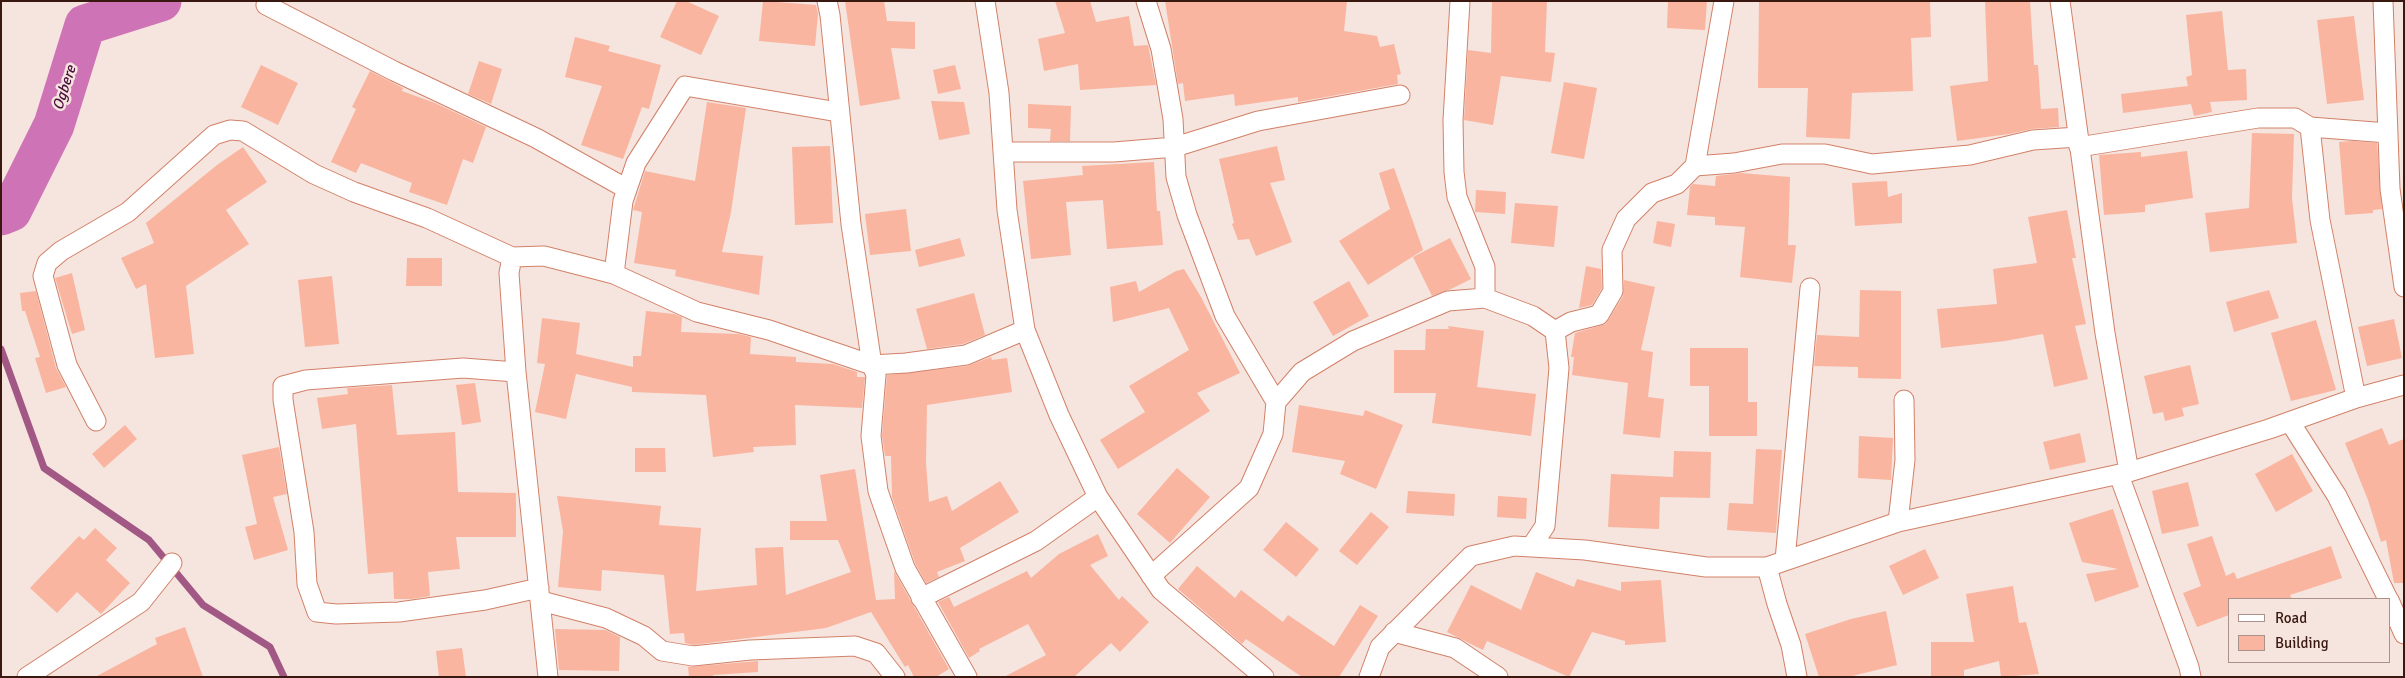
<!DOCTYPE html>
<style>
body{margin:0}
#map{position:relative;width:2405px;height:678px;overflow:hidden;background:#f6e4de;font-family:Signika,sans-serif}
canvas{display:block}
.frame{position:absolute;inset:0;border:2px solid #38180f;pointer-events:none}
.legend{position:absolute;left:2228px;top:598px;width:162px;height:65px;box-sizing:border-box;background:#f6e4de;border:1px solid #aa928b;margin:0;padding:6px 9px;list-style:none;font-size:15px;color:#38180f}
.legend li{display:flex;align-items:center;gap:10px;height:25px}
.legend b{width:25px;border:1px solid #aa928b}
</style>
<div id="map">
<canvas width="2405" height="678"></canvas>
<div class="frame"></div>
<ul class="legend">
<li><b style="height:6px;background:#fff"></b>Road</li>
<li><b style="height:14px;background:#f9b5a0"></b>Building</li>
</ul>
</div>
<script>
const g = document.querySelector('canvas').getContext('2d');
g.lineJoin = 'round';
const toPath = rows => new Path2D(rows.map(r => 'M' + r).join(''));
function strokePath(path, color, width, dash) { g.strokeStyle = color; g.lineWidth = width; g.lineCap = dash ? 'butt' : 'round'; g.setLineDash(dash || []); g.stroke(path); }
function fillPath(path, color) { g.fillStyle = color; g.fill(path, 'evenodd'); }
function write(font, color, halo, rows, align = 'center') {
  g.font = font + ' Signika,sans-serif'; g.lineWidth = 5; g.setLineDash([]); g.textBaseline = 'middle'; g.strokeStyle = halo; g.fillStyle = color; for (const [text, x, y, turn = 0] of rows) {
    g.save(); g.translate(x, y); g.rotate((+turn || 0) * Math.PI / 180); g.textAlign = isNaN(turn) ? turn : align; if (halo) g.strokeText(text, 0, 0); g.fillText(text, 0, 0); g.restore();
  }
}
strokePath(toPath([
 [1,349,44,468,149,540,203,605,270,647,284,677]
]), '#a25885', 7);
strokePath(toPath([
 [1,215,11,211,54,125,85,25,161,1]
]), '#cf73b7', 41);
fillPath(toPath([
 [677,1,686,1,719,16,701,55,660,37],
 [763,1,816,5,818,14,815,46,759,41],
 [845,1,884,1,887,21,915,22,915,49,891,48,900,99,860,106],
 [1055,1,1090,1,1096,22,1129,16,1134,46,1148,45,1156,85,1080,90,1078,64,1044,71,1038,39,1065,33],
 [1165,1,1347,1,1344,31,1377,36,1380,47,1394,44,1401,74,1397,75,1398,84,1298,102,1298,97,1235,106,1234,94,1185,101,1183,83,1178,84],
 [1492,1,1547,1,1545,52,1555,53,1551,82,1501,76,1493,125,1464,120,1468,50,1491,53],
 [1668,1,1707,1,1705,30,1667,28],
 [1759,1,1930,1,1931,37,1911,38,1913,91,1852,93,1850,139,1806,137,1808,88,1758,88],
 [1985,1,2030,1,2034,65,2038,65,2041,109,2058,108,2059,127,2032,129,2009,134,1957,141,1950,86,1988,81],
 [2222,11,2228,70,2246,69,2247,100,2210,102,2212,112,2194,116,2191,104,2123,113,2121,94,2188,86,2186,77,2192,75,2186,15],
 [2354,16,2364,100,2327,104,2317,20],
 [575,37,610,46,608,51,661,65,649,109,642,107,623,159,581,145,602,86,565,77],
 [479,61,502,69,491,104,468,94],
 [261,65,298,83,278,125,241,107],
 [955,65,961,89,938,94,933,70],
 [370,71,403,88,402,91,435,103,486,127,473,163,463,159,447,205,409,192,412,183,361,163,356,173,331,162,356,109,352,107],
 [1564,82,1597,88,1584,159,1551,153],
 [931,101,964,102,970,134,939,140],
 [707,102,746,108,731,212,722,252,763,256,759,295,675,276,676,270,634,263,642,212,633,210,645,171,695,181],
 [1028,104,1071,106,1070,141,1050,141,1051,129,1028,128],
 [2252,133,2294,134,2292,198,2297,243,2210,252,2205,213,2249,208],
 [2352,141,2377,143,2382,209,2373,210,2373,213,2345,215,2339,142],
 [830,146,833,223,795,225,792,147],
 [1277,146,1285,180,1270,183,1292,242,1256,256,1249,239,1238,240,1232,224,1234,223,1219,159],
 [243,147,267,182,226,210,249,244,186,286,194,354,155,358,146,284,136,289,121,258,154,243,146,223,217,165],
 [2187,151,2193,198,2145,205,2145,212,2104,215,2099,155,2141,152,2141,157],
 [1154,162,1157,211,1160,211,1163,245,1107,249,1103,200,1066,202,1071,255,1031,259,1023,181,1083,175,1082,166],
 [1394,168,1423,250,1368,285,1339,241,1390,209,1379,173],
 [1741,173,1790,177,1788,245,1796,245,1792,283,1740,277,1745,227,1715,225,1715,217,1687,215,1690,187,1693,184,1715,186,1716,176],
 [1887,181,1888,197,1902,193,1902,223,1855,226,1852,183],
 [1476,190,1506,192,1505,214,1475,212],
 [1515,203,1558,206,1554,247,1511,243],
 [906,209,911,251,870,255,865,214],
 [2067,210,2076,258,2072,258,2086,324,2075,326,2088,379,2054,387,2043,334,2005,341,1941,348,1937,309,1997,304,1993,269,2037,263,2028,217],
 [1657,221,1675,224,1671,247,1653,243],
 [960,238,965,256,919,267,915,250],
 [1450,238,1471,279,1451,289,1432,296,1413,257],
 [407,258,442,258,442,286,406,286],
 [1586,266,1601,269,1602,288,1592,305,1579,308],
 [1184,269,1201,297,1240,373,1197,393,1210,411,1118,469,1100,440,1145,412,1129,386,1189,350,1169,308,1113,322,1110,287,1136,281,1139,292,1176,271],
 [72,273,85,330,72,334,55,278],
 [332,276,339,344,305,347,298,280],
 [1624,280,1655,287,1641,350,1653,352,1648,397,1664,399,1660,438,1623,434,1628,383,1572,375,1574,357,1571,357,1575,333,1606,324,1623,296],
 [1349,281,1369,316,1333,336,1313,302],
 [1860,290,1901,291,1901,379,1858,378,1858,367,1814,366,1817,335,1859,337],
 [2269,290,2279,318,2234,332,2226,302],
 [36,291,56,368,66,387,46,393,35,358,40,357,25,311,22,311,20,293],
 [974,293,985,335,963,344,927,349,916,309],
 [646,311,674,314,682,317,681,332,739,334,751,337,750,354,796,357,796,362,833,364,857,372,857,377,865,377,862,408,795,405,796,445,753,447,754,452,713,457,706,395,632,392,632,387,576,374,566,419,535,412,545,364,537,363,542,318,580,323,576,354,633,367,633,356,641,356],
 [2394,319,2402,358,2367,366,2358,327],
 [2316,320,2336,390,2291,401,2271,333],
 [1448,326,1484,331,1477,387,1536,394,1531,436,1432,423,1436,393,1394,393,1394,350,1425,350,1426,329,1449,329],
 [1690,348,1748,348,1748,402,1757,402,1757,436,1709,436,1709,386,1690,386],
 [991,357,992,360,1007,358,1012,392,927,405,926,463,929,502,947,496,952,511,1000,481,1019,512,960,548,965,561,937,572,939,577,926,583,915,563,892,497,891,456,885,456,882,436,887,375,967,366],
 [2190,365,2199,404,2182,408,2184,416,2165,421,2163,412,2153,414,2144,376],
 [475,383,481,422,462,425,456,385],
 [392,385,397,435,455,432,458,492,516,493,516,537,456,537,460,569,428,572,430,596,412,599,394,599,393,572,368,574,356,424,322,429,317,398,348,394,347,388],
 [1299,405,1363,416,1365,410,1403,425,1376,489,1340,474,1345,461,1292,452],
 [125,425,137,439,104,468,92,454],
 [2382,428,2389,445,2404,439,2404,583,2394,583,2386,540,2381,542,2368,500,2345,443],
 [2080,433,2086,462,2050,470,2043,442],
 [1859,436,1893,438,1891,480,1858,478],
 [279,447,287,494,273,497,288,550,254,560,245,527,257,524,242,455],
 [635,448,665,448,666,472,635,472],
 [1756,449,1782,450,1776,533,1727,530,1729,503,1753,504],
 [1674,451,1711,452,1710,498,1660,497,1659,529,1608,527,1611,474,1673,477],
 [2292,454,2313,491,2276,512,2255,474],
 [1177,468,1210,497,1170,543,1137,514],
 [855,469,876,600,895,599,894,571,949,669,936,677,914,677,908,665,905,667,871,612,826,628,693,645,685,643,684,633,670,634,664,575,602,570,601,591,558,587,563,531,557,496,661,506,659,525,701,528,696,591,757,585,755,548,783,547,786,595,851,572,838,540,790,540,790,521,827,521,820,475],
 [2188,482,2199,526,2162,534,2152,491],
 [1408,491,1455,494,1454,516,1406,513],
 [1498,496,1527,498,1526,519,1497,517],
 [2113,509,2139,587,2095,602,2086,574,2118,569,2082,562,2069,523],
 [1371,512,1389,527,1357,565,1339,551],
 [1286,522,1319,549,1296,577,1263,550],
 [95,528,117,548,106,560,130,583,101,614,77,592,57,613,30,588,79,536,84,540],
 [1098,534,1108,556,1090,565,1119,600,1122,596,1149,622,1120,652,1111,643,1074,677,1004,677,1046,655,1028,624,979,649,980,651,969,658,938,602,949,597,954,607,1027,571,1031,578,1059,554],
 [2212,536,2226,576,2234,572,2237,579,2331,546,2342,578,2290,595,2292,599,2229,599,2229,615,2197,627,2183,593,2201,586,2187,544],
 [1925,549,1939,578,1903,595,1889,566],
 [1197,566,1235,598,1241,590,1283,622,1288,615,1334,646,1360,605,1378,616,1339,677,1302,677,1246,639,1242,644,1178,589],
 [1536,572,1574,587,1577,579,1621,591,1621,582,1661,580,1666,642,1625,645,1625,641,1592,632,1569,677,1487,641,1483,650,1447,632,1471,585,1521,610],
 [2013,586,2019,623,2026,622,2039,674,2001,677,1999,661,1964,670,1964,677,1931,677,1931,642,1974,642,1966,594],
 [1886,611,1897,665,1848,677,1819,677,1805,634,1851,619],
 [185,627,203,677,95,677,157,644,155,638],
 [555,629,605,630,620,637,619,671,559,670],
 [462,648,466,677,439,677,436,651],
 [758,661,758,672,713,675,713,677,689,677,688,667]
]), '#f9b5a0');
const street = toPath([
 [827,1,830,15,851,224,872,365,876,375,871,436,878,491,905,568,967,677],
 [985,1,999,93,1007,210,1025,330,1059,415,1098,497,1161,590,1264,677],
 [1146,1,1161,49,1173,119,1176,177,1187,215,1225,316,1276,402,1273,434,1249,488,1151,576],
 [2060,1,2105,333,2129,472],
 [2383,1,2390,189,2404,287],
 [266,5,394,71,536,138,627,189],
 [2310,127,2388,133],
 [2079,147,2258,118,2295,118,2310,127,2320,220,2356,398],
 [1003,152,1114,152,1175,147,1258,121,1400,95],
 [1695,166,1734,163,1782,154,1825,154,1872,164,1970,155,2033,140,2078,137],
 [512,257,509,273,516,372,548,677],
 [614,274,623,201,636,163,685,86,838,112],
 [1485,298,1533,316,1555,331,1559,368,1545,526,1531,547],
 [1555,331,1571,322,1599,315,1613,291,1612,250,1626,219,1652,193,1677,184,1695,166,1724,1],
 [516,372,463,368,306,380,283,386,283,400,304,532,307,584,317,612,336,614,399,612,485,600,539,588],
 [1276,402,1302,372,1353,341,1448,301,1485,298,1485,267,1457,197,1454,172,1453,120,1460,1],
 [96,421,67,365,43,276,47,263,61,251,128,212,214,135,230,130,243,131,314,174,354,192,427,218,512,257,544,256,614,274,697,312,769,330,872,365,906,363,966,355,1025,330],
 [2290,422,2337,496,2388,599],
 [2119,475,2189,667,2191,677],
 [1898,522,1905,460,1904,400],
 [1785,560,1810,288],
 [1767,567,1777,604,1791,645,1797,677],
 [921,598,1036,541,1098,497],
 [2389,600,2404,634],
 [541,601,606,618,644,636,662,651,693,656,750,650,855,646,876,653,895,677],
 [1394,632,1455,648,1498,677],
 [27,677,141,602,172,563],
 [1369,677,1380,647,1471,556,1514,546,1585,550,1706,567,1767,567,1898,522,2129,472,2269,429,2356,398,2404,385]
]);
strokePath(street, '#d28168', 21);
strokePath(street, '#fff', 19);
write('italic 15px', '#470d3b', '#f6e4de', [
 ["Ogbere",65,88,-72]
]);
</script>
